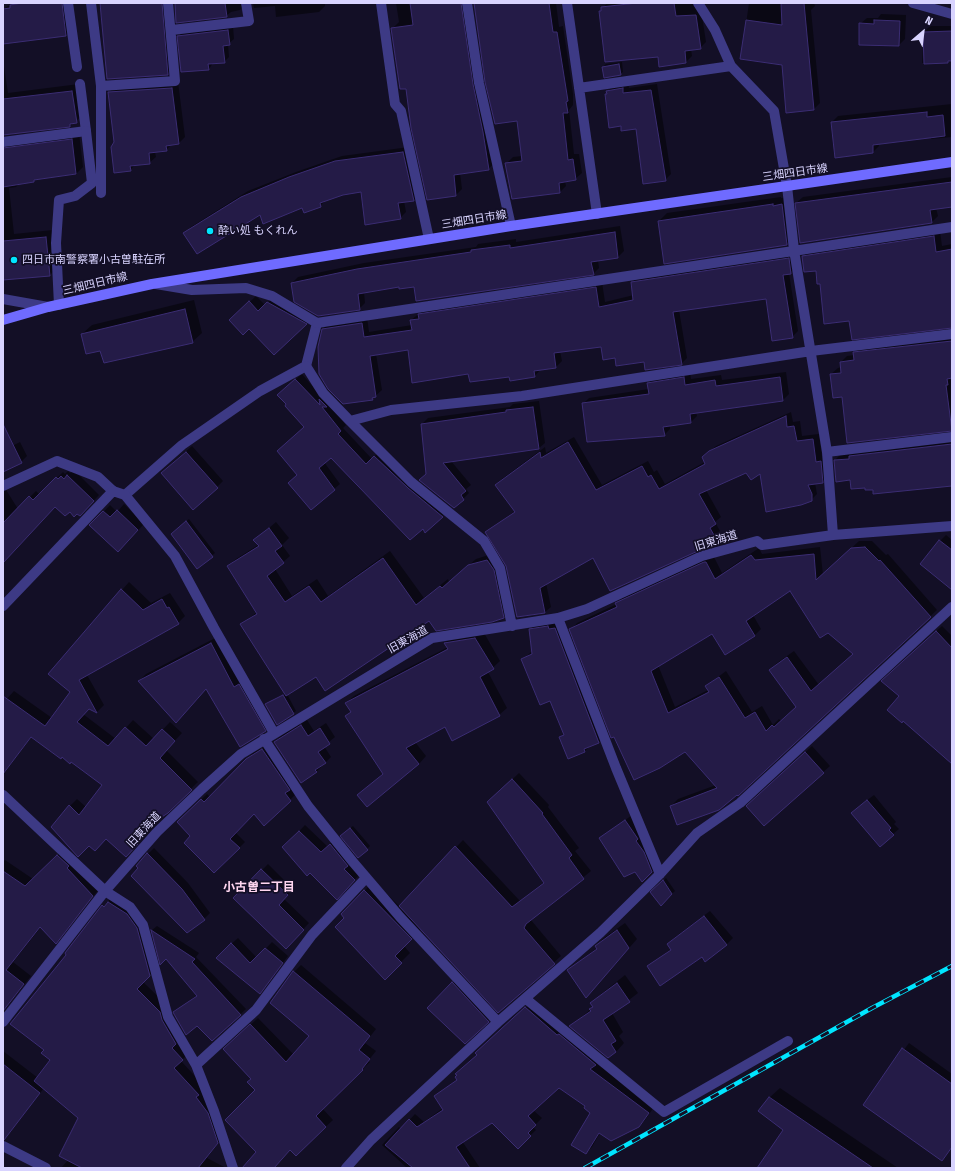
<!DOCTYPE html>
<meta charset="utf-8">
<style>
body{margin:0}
#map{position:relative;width:955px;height:1171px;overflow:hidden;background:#130f26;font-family:"Fira Sans Condensed",sans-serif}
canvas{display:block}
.frame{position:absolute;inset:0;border:4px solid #d9d4ff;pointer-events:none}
.north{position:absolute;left:903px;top:12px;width:40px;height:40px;-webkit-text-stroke:3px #130f26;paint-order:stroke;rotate:28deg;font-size:11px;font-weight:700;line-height:16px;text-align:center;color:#d9d4ff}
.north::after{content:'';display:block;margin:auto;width:14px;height:18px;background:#d9d4ff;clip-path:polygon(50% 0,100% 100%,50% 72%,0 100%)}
</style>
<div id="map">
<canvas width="955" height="1171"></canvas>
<div class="frame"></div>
<div class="north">N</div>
</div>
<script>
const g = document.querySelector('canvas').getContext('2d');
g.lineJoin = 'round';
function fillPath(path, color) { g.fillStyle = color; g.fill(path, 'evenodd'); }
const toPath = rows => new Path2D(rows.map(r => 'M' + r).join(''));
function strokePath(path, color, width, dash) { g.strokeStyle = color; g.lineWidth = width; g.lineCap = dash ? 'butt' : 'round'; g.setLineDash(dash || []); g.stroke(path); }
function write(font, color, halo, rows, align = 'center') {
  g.font = font + ' "Fira Sans Condensed","Noto Sans JP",sans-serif'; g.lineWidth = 3.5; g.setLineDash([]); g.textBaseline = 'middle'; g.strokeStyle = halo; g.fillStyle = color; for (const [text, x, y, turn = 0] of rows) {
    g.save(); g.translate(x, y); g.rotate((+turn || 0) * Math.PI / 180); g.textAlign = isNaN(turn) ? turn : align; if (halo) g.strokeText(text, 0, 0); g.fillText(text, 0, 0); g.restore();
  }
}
fillPath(toPath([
 [13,3,69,3,72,29,66,35,3,43,3,9],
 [99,3,168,3,174,68,167,74,108,78,104,50,105,39],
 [175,3,246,3,246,4,240,10,231,12,226,16],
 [253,3,325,3,325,6,319,12,276,17,275,6,254,8],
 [396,3,467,3,495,163,488,169,460,173,462,189,456,195,428,199,407,88,392,29,399,22],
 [475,3,556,3,559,27,563,26,573,94,573,105,569,110,574,154,579,154,582,173,575,179,565,181,566,186,560,192,507,163,513,157,522,156,518,120],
 [607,3,700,3,706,42,700,48,691,49,692,56,686,62,659,56,602,10],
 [749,3,814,3,815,6,811,10,820,103,814,109,783,64,741,58],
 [881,14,906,15,905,39,899,45,860,44,860,24,867,18,878,18],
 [233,26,234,39,228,44,229,57,224,62,213,63,209,69,179,36,183,31],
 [930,26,952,26,952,62,922,63,924,32],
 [3,60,8,93,79,84,83,115,70,126,3,134],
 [622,62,623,72,620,74,603,67,606,64],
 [178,82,185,137,179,143,172,144,166,150,155,152,156,157,149,163,136,164,130,170,115,142,109,92,115,86],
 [628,83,629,88,657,84,671,174,665,180,637,128,621,125,606,94,613,85],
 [952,104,952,137,931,139,931,137,879,143,879,146,873,152,832,122,838,116],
 [79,133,83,167,76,174,37,178,34,181,20,183,16,187,9,188,14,234,53,230,57,268,50,275,3,279,3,135,5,140],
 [409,147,420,194,414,200,404,201,406,212,400,218,362,191,343,194,326,200,320,206,303,207,260,214,185,233,191,227,248,191,296,172,342,156],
 [952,177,952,206,936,208,938,216,931,223,796,203,803,197],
 [781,197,781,198,790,197,794,237,786,244,659,221,667,213],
 [620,226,624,251,618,257,598,260,599,268,593,274,400,286,364,292,365,303,359,309,292,283,298,277,364,263,476,247,478,244,516,239,516,242],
 [940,231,942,246,952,244,952,327,850,320,821,283,817,270,803,257,809,250],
 [794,253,797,267,789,273,798,331,792,337,766,298,679,310,687,358,681,364,615,357,601,346,560,351,562,361,556,367,541,369,535,376,510,376,469,373,409,349,376,354,382,390,372,399,323,329,329,323,367,317,369,332,412,325,411,320,425,309,602,282,605,302,634,295,632,282,638,276],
 [256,296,265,305,274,297,312,318,274,354,249,328,231,320],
 [194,300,202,333,192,342,101,350,82,334,92,325],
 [952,336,952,430,843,396,831,374,838,368,842,367,841,362,847,356,855,355,854,353,861,347],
 [690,372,691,379,721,375,722,380,786,372,789,394,783,400,696,412,697,416,691,422,670,425,670,429,664,435,583,404,589,398,649,389,648,383,654,377],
 [302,374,346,425,343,428,372,459,380,451,448,510,426,531,331,456,324,462,340,484,334,489,298,475,305,427,288,404,284,389],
 [539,401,545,443,539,448,451,461,471,485,466,489,469,493,463,499,420,480,427,473,422,424,428,418,510,407,513,404],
 [791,412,793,422,800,421,802,436,819,434,822,456,827,456,828,476,822,482,815,483,817,494,811,500,760,472,746,472,706,490,721,517,715,522,720,531,705,542,699,549,610,590,594,557,546,583,551,607,545,612,528,615,507,566,486,532,515,511,496,485,502,479,545,447,546,453,574,437,602,485,648,461,654,472,657,470,665,484,705,462,703,457,716,446],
 [952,439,952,486,874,493,873,489,851,478,835,460,841,454],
 [3,441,8,448,20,442,27,456,21,462,3,471],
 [192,446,223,481,217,487,168,467],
 [74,470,99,495,80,515,55,505,3,562,3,485,18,509,36,491,40,495,63,472,65,474,68,471,70,473],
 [124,504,144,524,118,551,91,525,110,505,117,512],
 [189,519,215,553,197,568,175,531],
 [276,522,289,538,282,545,290,556,275,569,292,596,317,579,328,596,390,551,424,598,448,579,449,582,476,559,495,553,510,610,503,617,429,620,317,675,287,694,296,711,293,713,266,705,286,693,241,625,257,612,228,566,236,559,258,545,255,540],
 [946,535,952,540,952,588,940,541],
 [859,541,872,541,886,555,888,554,937,610,738,795,737,794,671,806,678,799,716,785,571,630,577,623,617,604,624,596,713,555,722,573,759,548,762,554,820,547,823,575],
 [790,590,854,654,819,685,794,651,777,663,770,670,797,707,781,721,779,719,773,725,762,706,752,712,726,671,706,686,708,690,675,707,658,665,712,632,754,636,761,629,753,615],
 [129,582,151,603,170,593,185,616,178,623,87,675,104,705,97,712,90,708,83,714,116,739,133,720,154,739,170,722,182,733,166,750,198,782,167,812,155,820,142,834,144,836,134,848,107,838,103,842,70,806,77,799,86,807,103,785,71,761,32,736,3,775,3,703,14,691,52,718,71,692,49,674],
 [556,619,607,734,599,742,590,746,585,751,560,738,564,733,551,700,523,660,532,651,530,630,538,621],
 [942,626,952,636,952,763,903,720,901,696,888,676],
 [483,631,500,661,488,672,507,708,499,715,446,726,415,742,426,756,419,764,359,795,383,773,346,716,351,711,346,703,354,696,448,647,445,643,452,636],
 [219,636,272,723,265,731,206,688,139,681,146,674],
 [307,720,314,731,326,723,335,737,324,746,331,757,316,772,275,742,281,736],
 [269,744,296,794,264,825,254,813,235,832,245,842,239,848,192,836,178,822,207,794,210,797,253,753],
 [812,746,830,766,764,825,754,800],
 [519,773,549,805,548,807,579,848,575,851,591,871,531,920,561,956,499,1012,421,929,404,946,410,953,385,978,342,914,374,881,400,907,463,840,520,901,544,882,496,795],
 [874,795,896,822,894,824,899,829,893,834,858,807],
 [632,815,658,865,643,881,635,871,600,839],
 [305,825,327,846,337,838,360,874,337,898,284,847],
 [353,826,370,846,367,849,344,833],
 [65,848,100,888,56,942,41,927,13,962,31,976,3,1011,3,862,5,860,33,879],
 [154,848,188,883,210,913,204,919,140,868,148,854],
 [268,864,293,889,284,899,309,923,286,947,235,898],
 [666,878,675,891,661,904,652,893],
 [110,899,134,907,157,967,143,982,167,1005,189,1053,181,1061,205,1087,224,1135,207,1158,226,1168,61,1168,68,1160,79,1118,44,1088,14,1127,7,1135,3,1133,3,1051,38,1078,52,1060,45,1050,68,955,66,953],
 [710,911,733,938,727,944,705,960,702,956,648,967,671,949,668,944,674,938],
 [625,923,637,939,587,996,568,970,597,948,596,946,604,938],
 [157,926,199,953,196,957,246,1009,213,1040,197,1024,175,1012,197,995,166,958,161,963,152,930],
 [238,938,257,958,272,942,288,956,260,993,217,957],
 [301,965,376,1029,365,1043,376,1051,368,1061,370,1062,322,1108,333,1120,296,1154,291,1149,274,1168,244,1168,257,1152,256,1091,252,1079,232,1042,258,1018,294,1055,311,1036,294,972],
 [625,975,638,993,612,1013,623,1032,619,1036,624,1043,616,1052,571,1026,591,1009,594,1006,592,1003,600,995],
 [459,977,494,1015,465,1042,453,983],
 [532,1002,601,1058,596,1063,654,1107,645,1120,639,1126,600,1133,592,1147,586,1153,592,1112,587,1106,559,1087,533,1110,542,1118,533,1127,536,1130,518,1147,492,1121,462,1141,480,1168,407,1168,382,1145,399,1127,401,1129,415,1114,424,1122,443,1108,435,1097,458,1079,478,1055,482,1047],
 [909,1043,952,1074,952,1148,942,1160,864,1104],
 [780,1088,898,1168,758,1168,785,1130,769,1098]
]), '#0007');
const building = toPath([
 [22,3,62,3,66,36,3,44,3,9,10,8,10,5,22,3],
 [100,3,162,3,168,75,107,79,100,3],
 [175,3,225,3,227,17,176,23,175,3],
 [410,3,461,3,473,84,483,132,489,170,454,175,456,196,427,200,411,128,406,89,400,89,391,28,413,25,410,3],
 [474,3,549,3,553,32,557,32,568,101,566,102,568,113,563,113,568,160,573,159,576,180,559,183,560,193,512,199,505,163,522,161,517,121,495,124,485,82,474,3],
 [637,3,674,3,676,16,696,15,701,49,685,51,686,63,659,67,658,57,605,62,599,11,601,11,601,7,637,3],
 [781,3,804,3,814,110,786,113,782,65,740,59,746,20,782,25,781,3],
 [874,20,900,21,899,46,859,45,859,23,874,24,874,20],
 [228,30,230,45,223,46,225,63,208,64,209,70,181,72,177,36,228,30],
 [952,31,952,61,948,61,948,63,924,64,923,32,952,31],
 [619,64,621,75,604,78,602,67,619,64],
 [172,88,179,144,166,146,167,151,149,153,150,164,130,166,131,171,114,173,111,147,114,142,108,92,172,88],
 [623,88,623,93,651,90,666,181,643,184,636,129,621,131,621,126,609,128,605,94,607,94,606,91,623,88],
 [72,91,77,123,70,124,70,127,3,135,3,99,72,91],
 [927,112,927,117,943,115,945,136,873,145,873,153,835,158,831,122,927,112],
 [72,139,76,174,34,180,34,182,3,187,3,148,72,139],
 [403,152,414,201,398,203,401,219,365,225,361,192,343,195,320,203,321,207,304,213,302,208,263,224,260,215,197,254,183,233,241,197,289,177,335,161,403,152],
 [952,182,952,207,930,210,932,223,800,243,795,203,952,182],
 [773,204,773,206,782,204,787,245,664,264,658,221,773,204],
 [615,232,618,258,591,262,594,275,416,301,414,287,399,289,399,287,358,294,360,310,318,316,294,302,291,283,357,269,471,252,471,250,510,245,510,248,615,232],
 [934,236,936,252,952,249,952,328,852,340,849,321,824,324,820,284,817,284,816,271,804,272,802,256,934,236],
 [46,237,50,276,3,280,3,241,46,237],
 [789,258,791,274,783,275,793,338,772,341,766,299,673,312,682,365,645,370,644,362,616,366,615,358,603,360,601,347,554,353,556,368,534,371,535,377,510,381,509,377,470,382,468,374,412,383,408,350,370,356,376,397,372,398,373,400,343,404,328,389,319,374,318,347,322,329,362,323,364,337,412,330,410,320,419,319,418,314,596,287,599,307,633,300,631,282,789,258],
 [249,301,258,311,267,302,307,324,274,355,249,329,243,335,229,320,249,301],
 [185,309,193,343,104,363,100,351,86,354,81,334,185,309],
 [952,341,952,378,947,379,948,385,946,385,952,431,847,443,842,397,833,398,830,374,841,373,840,362,854,360,853,352,952,341],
 [684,377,685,385,715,380,716,386,780,377,783,401,690,414,691,423,663,427,665,436,587,442,582,403,649,394,647,383,684,377],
 [295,379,320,405,319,399,327,407,322,407,341,431,338,434,366,464,374,456,408,488,443,517,425,533,423,529,410,540,331,458,319,468,335,490,311,510,288,483,297,475,277,451,304,427,285,406,286,404,277,395,295,379],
 [533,407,539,449,443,463,466,491,461,495,464,500,454,508,419,480,426,474,421,424,506,412,506,410,533,407],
 [786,416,787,427,794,426,797,441,813,439,816,462,821,461,823,483,808,485,812,494,812,501,801,505,766,512,760,474,751,480,746,473,699,494,716,524,710,528,715,537,698,547,700,550,610,591,593,558,540,588,545,613,517,617,506,566,485,532,515,512,495,485,540,452,541,458,568,442,596,490,642,466,648,477,651,475,659,489,705,464,702,457,709,451,786,416],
 [3,424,22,463,3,472,3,424],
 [952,444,952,486,873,494,873,490,865,490,865,488,851,489,850,480,836,482,834,460,849,459,849,456,952,444],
 [186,452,218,488,193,510,161,473,186,452],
 [67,475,94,501,80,516,77,514,74,517,70,512,65,516,55,507,3,563,3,523,29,496,33,500,56,477,58,479,61,476,64,479,67,475],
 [117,510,138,530,118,552,89,525,103,511,110,517,117,510],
 [186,521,213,557,197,569,171,534,186,521],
 [269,528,282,546,275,551,284,563,267,576,285,602,309,586,321,602,383,558,416,605,440,586,442,588,468,565,487,560,494,570,504,618,492,622,436,631,429,621,325,691,316,677,286,696,240,624,257,614,227,566,259,546,253,540,269,528],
 [939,540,952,550,952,590,920,564,939,540],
 [865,547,879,561,880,560,931,617,738,796,737,795,719,810,677,825,670,806,717,788,685,752,660,768,634,780,614,737,611,738,569,629,617,607,615,603,704,562,706,562,715,579,751,555,755,560,814,554,816,580,851,548,865,547],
 [790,591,820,638,828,633,853,654,811,691,787,657,769,670,796,707,774,727,772,725,766,731,755,712,745,718,719,677,705,686,709,692,668,713,651,671,712,634,725,655,755,636,746,621,790,591],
 [121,589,143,610,162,599,167,608,169,607,179,624,79,680,97,713,89,709,77,722,108,746,125,727,146,746,162,729,175,741,160,758,192,790,168,813,154,822,135,842,138,844,126,857,106,839,95,851,89,846,78,857,51,827,69,805,79,815,102,785,71,762,70,764,62,757,61,759,31,737,3,774,3,696,45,726,70,692,48,674,121,589],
 [548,626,549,629,555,628,599,743,584,749,585,752,568,759,559,737,564,735,550,701,540,705,521,659,532,654,529,629,548,626],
 [936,631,952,648,952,764,903,721,902,723,887,710,899,696,881,681,936,631],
 [475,638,494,669,480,677,500,716,452,741,445,727,406,748,419,764,367,807,357,795,383,774,345,716,351,712,345,703,448,649,444,643,475,638],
 [211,643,234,687,239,684,266,731,240,747,206,689,176,723,138,681,211,643],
 [283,695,294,714,277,725,265,704,283,695],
 [301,725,308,736,320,728,330,744,318,752,326,763,315,770,317,772,301,783,274,742,301,725],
 [262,749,290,790,285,793,291,801,264,826,254,814,230,839,240,848,214,873,184,843,190,836,177,822,201,799,204,802,246,759,262,749],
 [805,752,824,773,764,826,746,806,805,752],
 [512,779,543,813,542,814,572,855,569,858,584,879,526,924,524,928,555,964,498,1013,399,906,455,846,512,907,544,883,487,802,512,779],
 [867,800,891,828,889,830,894,835,880,847,851,813,867,800],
 [625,820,638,839,636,841,644,852,652,872,642,882,635,872,624,877,599,838,625,820],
 [350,828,368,850,358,858,340,836,350,828],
 [299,831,321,852,330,844,348,866,344,869,355,880,337,900,310,873,307,876,282,847,299,831],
 [147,853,182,889,205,920,187,933,131,876,138,868,136,866,147,853],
 [57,855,69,866,67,868,93,896,56,944,40,927,6,970,24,984,3,1011,3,871,25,886,57,855],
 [261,869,288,895,279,905,304,930,286,949,233,898,261,869],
 [663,880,672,894,661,906,650,892,663,880],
 [364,890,412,939,395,956,402,963,385,980,335,927,344,918,341,914,364,890],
 [108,902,127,914,137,928,150,976,137,989,160,1012,162,1020,176,1044,172,1048,183,1060,174,1068,199,1095,196,1097,208,1113,218,1143,198,1168,82,1168,59,1156,78,1118,34,1081,50,1060,41,1053,44,1050,10,1024,66,955,65,953,102,905,104,907,108,902],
 [704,916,727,945,705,962,702,957,660,986,647,966,671,950,667,944,704,916],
 [151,930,195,959,192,962,241,1015,212,1041,197,1026,186,1035,174,1014,173,1012,197,996,166,959,160,965,151,930],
 [617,930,629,948,586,998,567,970,597,949,595,946,617,930],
 [231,943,250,963,265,948,283,963,260,994,216,958,231,943],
 [293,971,370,1036,359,1050,370,1059,362,1069,363,1070,316,1116,326,1127,296,1156,290,1150,274,1168,242,1168,256,1152,225,1120,255,1090,247,1082,251,1079,223,1049,250,1024,286,1062,309,1036,270,1003,293,971],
 [452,982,489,1022,465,1044,427,1008,452,982],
 [617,983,630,1002,603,1020,616,1041,611,1044,616,1052,608,1058,569,1026,591,1011,589,1009,593,1007,590,1003,617,983],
 [525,1007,557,1035,559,1034,596,1065,590,1069,649,1113,639,1127,611,1141,599,1133,586,1154,571,1145,590,1113,584,1108,585,1106,559,1088,528,1116,536,1125,528,1133,531,1136,518,1149,492,1123,456,1147,470,1168,413,1168,385,1145,409,1119,417,1127,443,1110,434,1096,457,1080,455,1077,457,1075,455,1074,477,1055,475,1053,525,1007],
 [902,1048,952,1084,952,1147,942,1161,863,1105,902,1048],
 [3,1064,40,1093,4,1140,3,1140,3,1064],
 [769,1097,873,1168,757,1168,783,1130,758,1111,769,1097]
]);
fillPath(building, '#241b47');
strokePath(building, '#3b2d73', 1);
strokePath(toPath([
 [68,3,77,67],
 [381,3,395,104,401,111,429,239],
 [467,3,479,83,511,226],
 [3,142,86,131,80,84],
 [3,486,57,461,98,477,113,491],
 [125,495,182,445,260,391,306,366,317,323,272,296,246,288,192,290,156,284]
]), '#3d3a85', 10);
strokePath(toPath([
 [91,3,101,86,101,193],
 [567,3,597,214],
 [698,3,715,30,731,66,774,111,787,186,794,250,827,452,833,535],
 [913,3,952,14],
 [172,30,249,21,246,3],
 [101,86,175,81,168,3],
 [579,88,731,66],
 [3,299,48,307],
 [59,305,56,243,59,200,75,196,92,183,86,131],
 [317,323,952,227],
 [306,366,323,393,350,421,391,410,522,396,811,351,952,334],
 [350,421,411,482,484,541,500,568,512,626],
 [827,452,952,437],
 [3,606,113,491,125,495,175,556,214,628,274,733],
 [558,618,616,768,660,874],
 [264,739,308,806,353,862,400,917,498,1022],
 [3,795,105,891,130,907,143,925,168,1017,196,1065,214,1111,233,1168],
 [526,999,664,1112,788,1041],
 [3,1022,105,891,157,832,202,789,241,754,432,638,558,618,587,609,702,556,757,541,762,545,833,535,952,526],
 [196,1065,256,1010,312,935,366,878],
 [3,1146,46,1168],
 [346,1168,371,1140,498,1022,600,933,660,874,697,833,740,803,952,607]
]), '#3d3a85', 10);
strokePath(toPath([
 [3,320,48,307,152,284,511,226,952,162]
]), '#6f6bff', 10);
const rail = toPath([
 [585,1168,872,1008,952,966]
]);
strokePath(rail, '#00e5ff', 4.5);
strokePath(rail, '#130f26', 3, [9]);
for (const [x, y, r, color] of [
 [210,231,4,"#00e5ff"],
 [14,260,4,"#00e5ff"]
]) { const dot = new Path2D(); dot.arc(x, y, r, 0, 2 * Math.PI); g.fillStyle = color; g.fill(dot); strokePath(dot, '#130f26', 1.5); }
write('11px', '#d9d4ff', '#130f26', [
 ["三畑四日市線",795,173,-8],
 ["三畑四日市線",474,220,-9],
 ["三畑四日市線",95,284,-13],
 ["旧東海道",716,541,-17],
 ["旧東海道",408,640,-29],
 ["旧東海道",144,830,-47]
]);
write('11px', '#d9d4ff', '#130f26', [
 ["酔い処 もくれん",218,231],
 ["四日市南警察署小古曽駐在所",22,260]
], 'left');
write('bold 12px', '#ffd6f0', '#130f26', [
 ["小古曽二丁目",259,888]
]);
</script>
